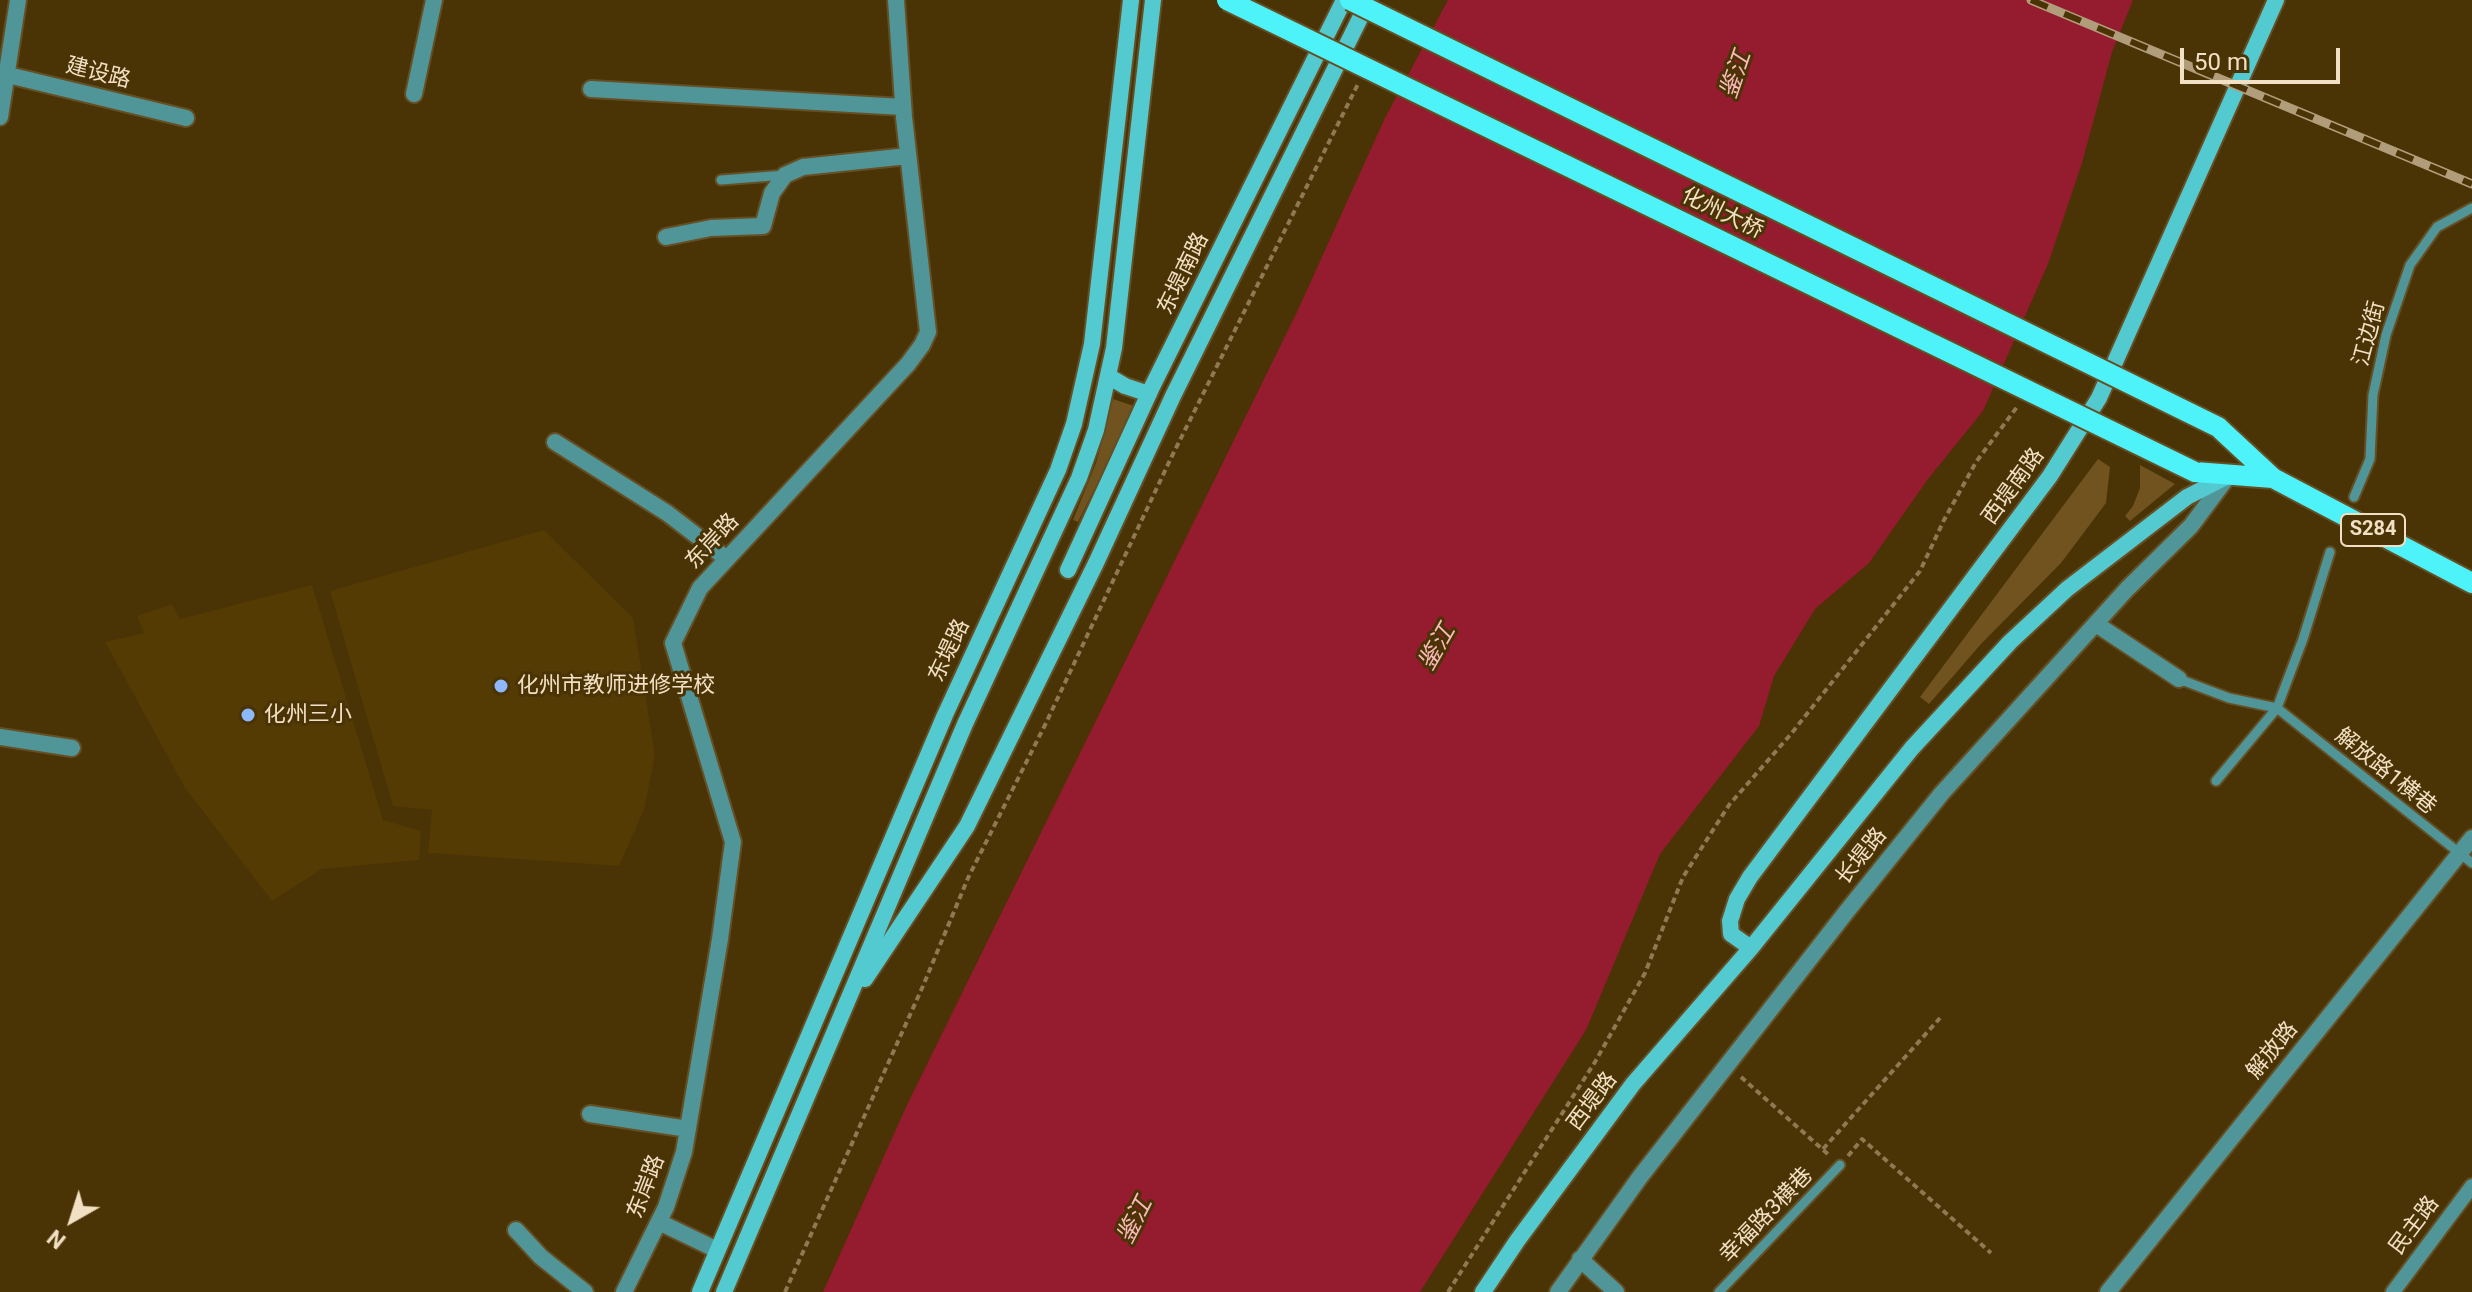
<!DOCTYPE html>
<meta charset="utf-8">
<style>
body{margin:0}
#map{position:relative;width:2472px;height:1292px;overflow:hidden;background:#4a3305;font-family:Roboto,sans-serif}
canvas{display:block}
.north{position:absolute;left:32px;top:1180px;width:80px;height:80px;-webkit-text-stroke:6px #4a3305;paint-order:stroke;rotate:219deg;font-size:22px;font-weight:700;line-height:32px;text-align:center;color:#f2e0c4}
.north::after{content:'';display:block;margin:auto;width:28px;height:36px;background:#f2e0c4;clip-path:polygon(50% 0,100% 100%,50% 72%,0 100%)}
.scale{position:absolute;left:2180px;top:48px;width:160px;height:36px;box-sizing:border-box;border:4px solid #f2e0c4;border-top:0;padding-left:10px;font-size:24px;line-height:28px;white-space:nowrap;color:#f2e0c4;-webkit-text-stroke:6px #4a3305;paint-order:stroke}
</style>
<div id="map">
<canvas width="2472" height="1292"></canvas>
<div class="north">N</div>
<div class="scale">50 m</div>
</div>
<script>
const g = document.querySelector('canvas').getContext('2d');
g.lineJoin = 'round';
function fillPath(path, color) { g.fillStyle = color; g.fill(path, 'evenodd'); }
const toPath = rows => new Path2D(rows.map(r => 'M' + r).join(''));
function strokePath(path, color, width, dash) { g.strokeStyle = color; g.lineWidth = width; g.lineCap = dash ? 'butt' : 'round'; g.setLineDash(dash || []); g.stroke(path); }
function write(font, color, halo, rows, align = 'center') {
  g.font = font + ' Roboto,"Noto Sans SC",sans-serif'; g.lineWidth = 6; g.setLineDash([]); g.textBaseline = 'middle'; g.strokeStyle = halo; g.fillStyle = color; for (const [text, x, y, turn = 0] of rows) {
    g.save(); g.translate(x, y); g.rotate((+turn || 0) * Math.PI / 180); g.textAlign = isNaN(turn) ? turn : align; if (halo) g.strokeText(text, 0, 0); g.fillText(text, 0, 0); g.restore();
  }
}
fillPath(toPath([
 [544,530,633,618,655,755,644,810,619,866,428,853,432,810,393,806,330,591],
 [312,585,383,820,421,831,419,860,322,869,272,901,185,788,105,642,144,633,137,616,172,604,180,619]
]), '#543a03');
fillPath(toPath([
 [1113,399,1134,406,1132,414,1078,522,1073,520,1096,463],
 [2098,459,2110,467,2106,503,2061,563,1981,644,1929,704,1920,697],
 [2140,465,2175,484,2130,521,2125,516,2133,506,2140,488]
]), '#70531e');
fillPath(toPath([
 [1448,0,2133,0,2112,52,2082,163,2048,264,1983,411,1928,479,1869,563,1815,609,1774,676,1759,726,1660,854,1586,1030,1420,1292,823,1292,907,1105,1297,312,1385,118]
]), '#951b2e');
const service = toPath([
 [721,180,785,175],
 [2354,497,2370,459,2373,395,2386,335,2410,265,2437,227,2472,208],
 [2179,679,2229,698,2277,708,2472,863],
 [2216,781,2277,708,2303,639,2330,552],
 [1719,1292,1840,1165]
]);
const pedestrian = toPath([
 [2393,1292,2472,1186]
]);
const minor = toPath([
 [0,73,186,118],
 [591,89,903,107],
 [414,94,434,0],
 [0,117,18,0],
 [666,237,711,228,763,226,772,193,785,175,803,167,908,156],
 [555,442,667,513,727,559],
 [2096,624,2179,679],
 [590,1114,688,1129],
 [659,1222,717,1250],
 [516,1230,541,1257,585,1292],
 [1580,1259,1616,1292],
 [624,1292,666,1207,684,1152,720,939,733,842,673,643,700,588,908,364,922,345,928,332,904,117,896,0],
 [1558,1292,1640,1177,1847,911,1942,793,2127,589,2191,526,2229,475],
 [2108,1292,2472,838]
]);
const tertiary = toPath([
 [0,737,72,748]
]);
const secondary = toPath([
 [1108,376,1125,386,1149,394],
 [1068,570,1152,387,1344,0],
 [1751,948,1731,934,1730,921,1737,899,1750,877,2050,476,2099,398,2276,0],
 [865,979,967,826,1096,563,1173,396,1369,0],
 [700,1292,945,715,1058,470,1074,424,1092,344,1131,0],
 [724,1292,965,724,1079,478,1096,430,1114,348,1153,0],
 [1483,1292,1517,1241,1633,1084,1751,948,1912,748,2010,642,2067,589,2187,497,2230,475]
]);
const primary = toPath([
 [2218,427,2273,478,2472,583],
 [2195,472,2273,478]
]);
strokePath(service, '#654f24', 13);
strokePath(pedestrian, '#654f24', 18);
strokePath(minor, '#654f24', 20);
strokePath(tertiary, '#654f24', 20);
strokePath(secondary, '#654f24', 20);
strokePath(primary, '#654f24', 24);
strokePath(toPath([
 [1741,1077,1830,1156],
 [1823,1149,1940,1018],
 [1848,1156,1862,1139,1991,1253],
 [785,1292,923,986,968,878,1045,725,1171,458,1358,84],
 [1448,1292,1595,1062,1645,973,1683,877,1729,805,1791,734,1920,571,1944,520,1976,462,2017,407]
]), '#8e7952', 4, [6, 4]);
strokePath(service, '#509698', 9);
strokePath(pedestrian, '#509698', 14);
strokePath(minor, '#509698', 16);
strokePath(tertiary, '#509698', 16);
strokePath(secondary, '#53cacf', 16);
strokePath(primary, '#4ef3f9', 20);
const rail = toPath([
 [2031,0,2472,184]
]);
strokePath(rail, '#b19d7a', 9);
strokePath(rail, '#4a3305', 6, [18]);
const primaryBridge = toPath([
 [1227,0,2195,472],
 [1350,0,2218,427]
]);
strokePath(primaryBridge, '#654f24', 24, []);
strokePath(primaryBridge, '#4ef3f9', 20);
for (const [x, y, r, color] of [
 [501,686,8,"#8db9fc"],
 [248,715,8,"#8db9fc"]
]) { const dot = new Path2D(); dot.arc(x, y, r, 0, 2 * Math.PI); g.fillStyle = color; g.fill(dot); strokePath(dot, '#4a3305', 3); }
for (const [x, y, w] of [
 [2373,530,64]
]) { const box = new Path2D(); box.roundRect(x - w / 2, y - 16, w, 32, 6); g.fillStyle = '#4a3305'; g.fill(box); strokePath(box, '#f2e0c4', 2); }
write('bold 20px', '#f2e0c4', null, [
 ["S284",2373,530]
]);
write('22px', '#f2e0c4', '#4a3305', [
 ["建设路",98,74,14],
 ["化州大桥",1722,214,26],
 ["东堤南路",1184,274,-64],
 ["江边街",2370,334,-75],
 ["西堤南路",2014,487,-54],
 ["东岸路",713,542,-47],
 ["东堤路",950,651,-65],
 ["解放路1横巷",2385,772,39],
 ["长堤路",1862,857,-51],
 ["解放路",2273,1051,-51],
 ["西堤路",1593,1102,-53],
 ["东岸路",647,1187,-69],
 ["幸福路3横巷",1767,1216,-46],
 ["民主路",2415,1226,-53]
]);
write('22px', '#f2e0c4', '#4a3305', [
 ["化州市教师进修学校",517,686],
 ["化州三小",264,715]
], 'left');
write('italic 24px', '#fababa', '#4a3305', [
 ["鉴江",1737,75,-71],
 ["鉴江",1438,648,-60],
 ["鉴江",1136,1221,-63]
]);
</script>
